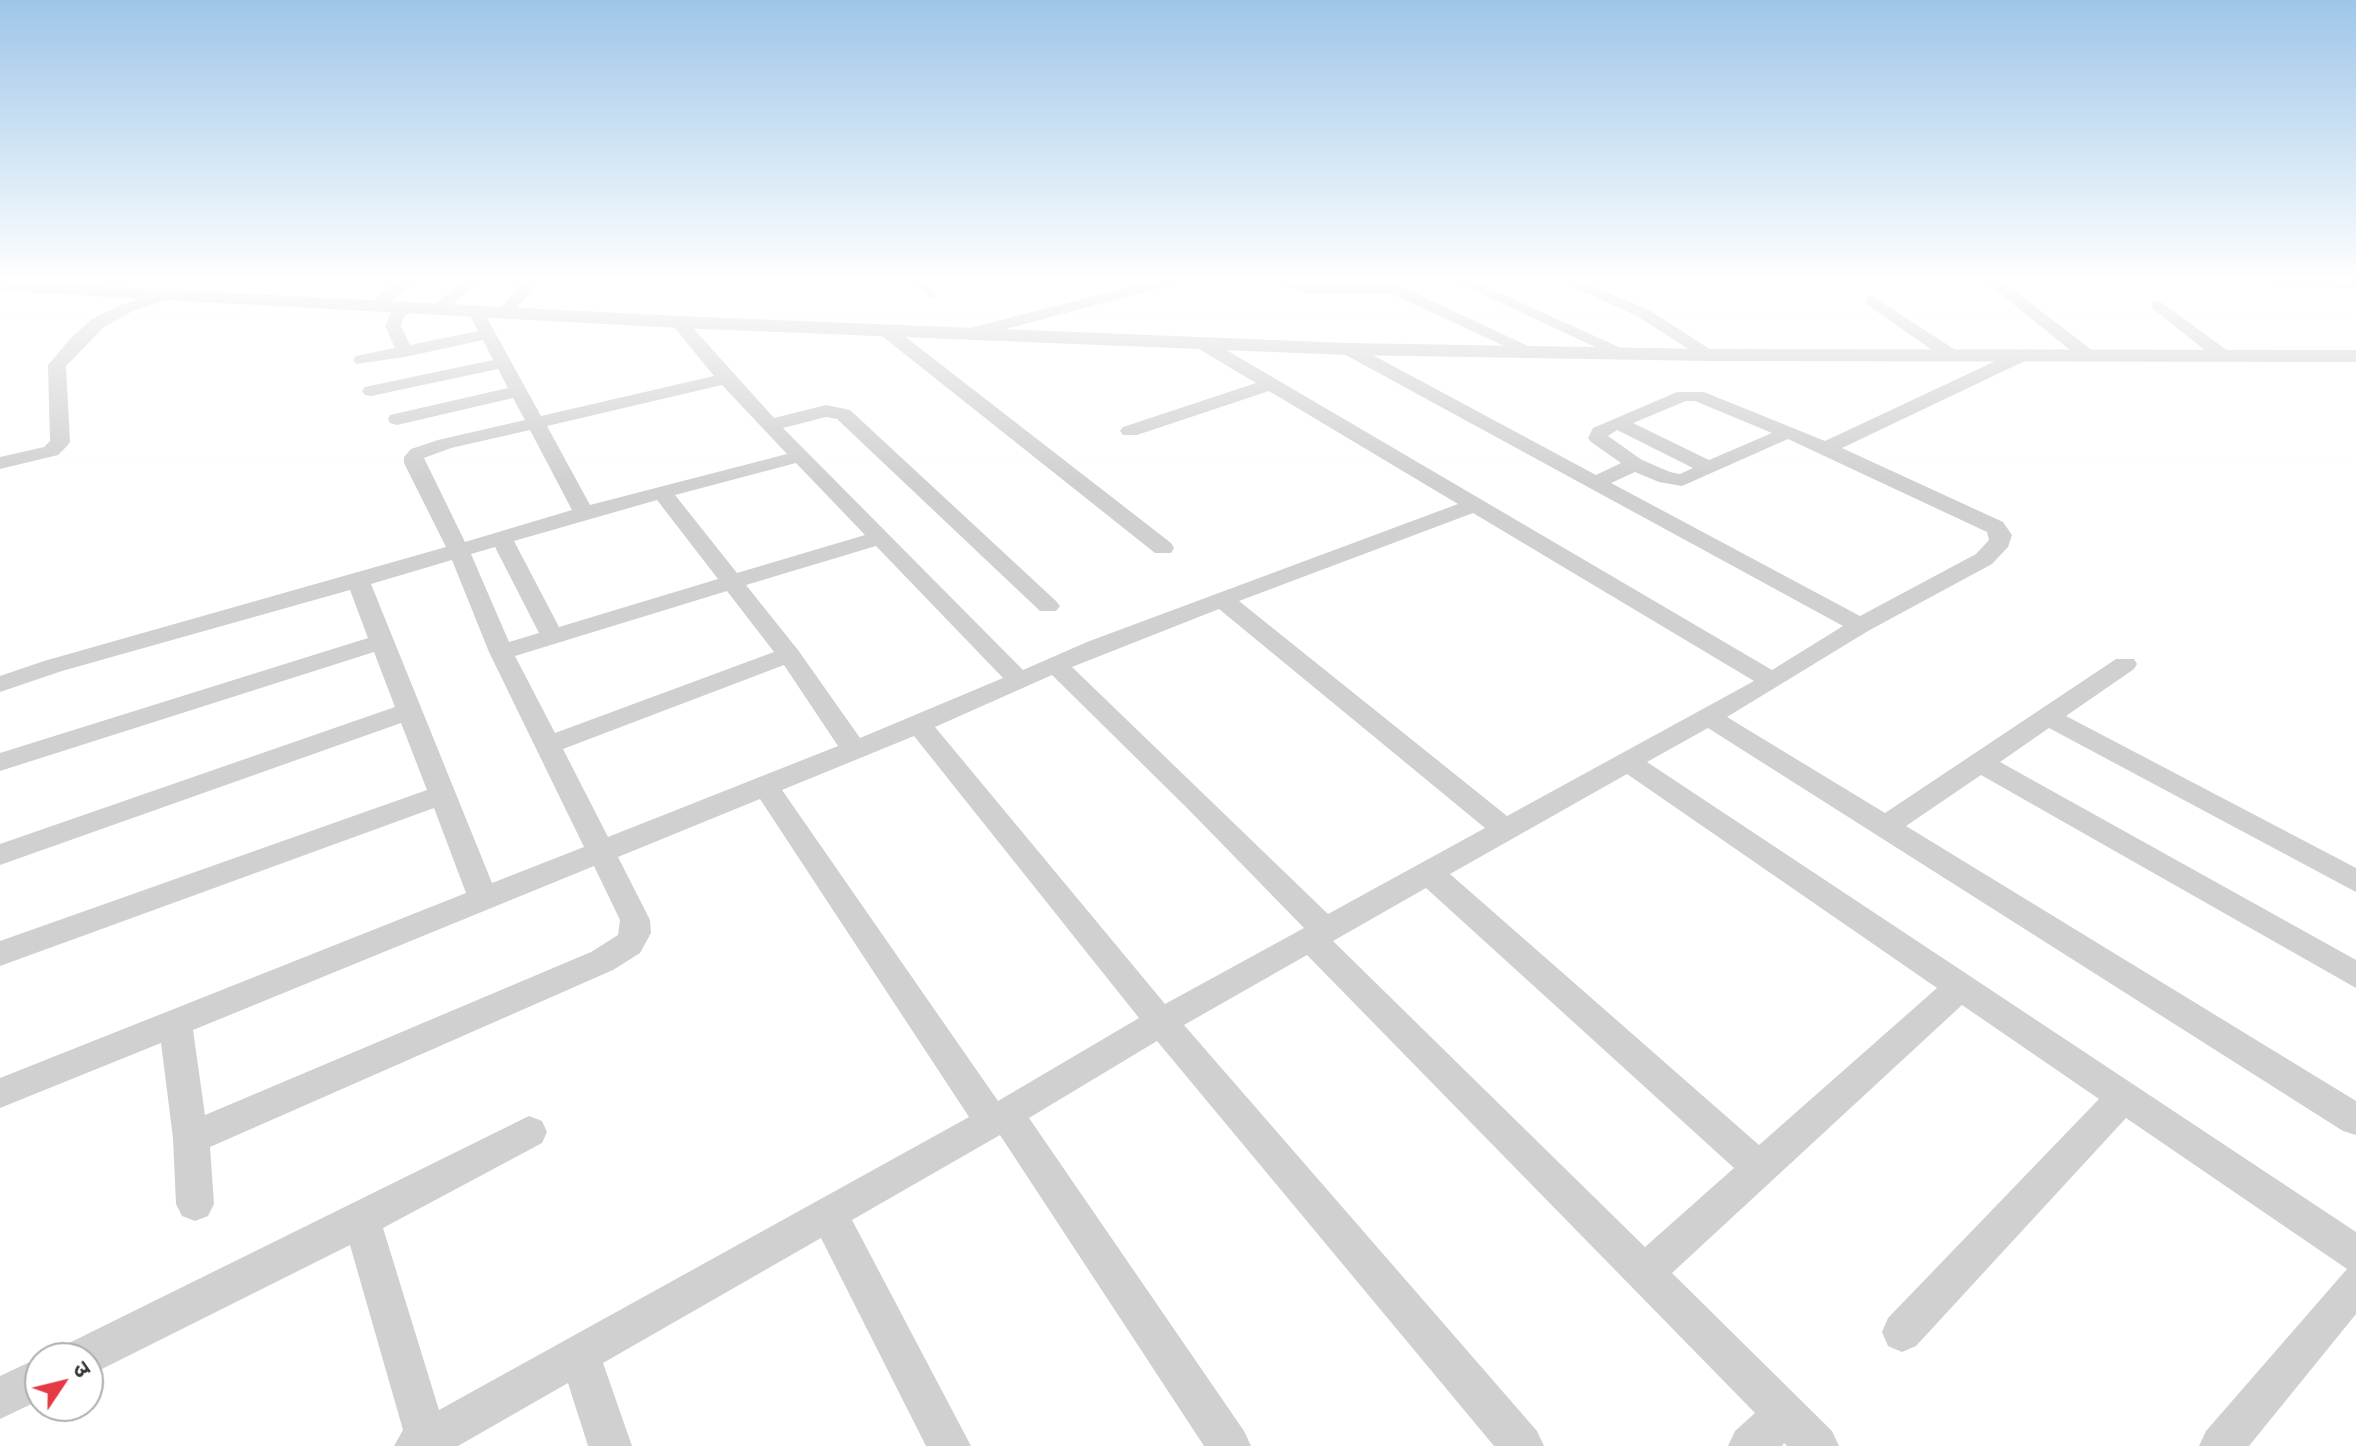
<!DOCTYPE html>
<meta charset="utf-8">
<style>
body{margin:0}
#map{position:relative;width:2356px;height:1446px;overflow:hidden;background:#fff;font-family:"Titillium Web","Noto Sans Devanagari",sans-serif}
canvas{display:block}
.north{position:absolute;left:24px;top:1342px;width:80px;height:80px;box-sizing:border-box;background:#fff;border:2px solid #adadad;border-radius:50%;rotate:55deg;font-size:22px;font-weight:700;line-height:32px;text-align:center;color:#333}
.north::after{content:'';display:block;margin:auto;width:28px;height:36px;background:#e63946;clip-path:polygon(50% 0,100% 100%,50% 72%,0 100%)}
</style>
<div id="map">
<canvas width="2356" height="1446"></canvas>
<div class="north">उ</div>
</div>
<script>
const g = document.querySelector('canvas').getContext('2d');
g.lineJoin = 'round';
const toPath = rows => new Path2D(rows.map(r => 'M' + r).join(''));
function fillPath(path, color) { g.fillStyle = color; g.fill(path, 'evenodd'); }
fillPath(toPath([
 [915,281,923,281,936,296,935,298,929,298,915,281]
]), '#d0d0d0');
fillPath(toPath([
 [396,281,413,281,384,308,372,308,372,302,396,281],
 [461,281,477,281,447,311,435,311,435,305,461,281],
 [523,281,539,281,511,315,499,315,497,312,523,281],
 [1153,281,1177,281,1175,284,972,338,964,333,966,329,1153,281],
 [1274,281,1371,284,1370,281,1389,281,1543,353,1540,357,1528,357,1392,294,1302,293,1274,281],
 [1453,281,1473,281,1632,353,1629,357,1617,357,1453,281],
 [1561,281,1581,281,1649,310,1719,355,1710,360,1704,359,1637,316,1561,281],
 [1985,281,2002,281,2093,351,2096,355,2093,359,2081,359,1985,281],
 [2273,281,2356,281,2356,289,2281,286,2273,281],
 [172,288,178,290,178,296,133,311,104,327,66,366,70,442,67,446,58,455,0,469,0,457,44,447,50,441,48,365,70,339,92,319,121,305,172,288],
 [1872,296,1957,351,1960,355,1957,359,1945,359,1866,304,1866,298,1872,296],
 [2158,300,2228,351,2231,355,2228,359,2216,359,2152,308,2152,302,2158,300],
 [408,301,416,306,404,317,401,326,410,345,478,331,467,310,475,305,481,307,541,416,714,376,670,322,678,317,684,318,774,418,826,405,850,410,1056,601,1060,606,1056,611,1040,611,837,419,826,417,783,428,1023,670,1087,642,1458,504,1269,391,1137,435,1123,435,1120,431,1123,427,1256,383,1199,349,1196,345,1199,341,1211,341,1772,670,1843,626,1342,353,1339,349,1342,345,1354,345,1596,475,1621,463,1591,442,1588,438,1593,428,1677,392,1704,392,1825,441,2017,351,2029,351,2032,355,2029,359,1842,448,2003,522,2012,535,2008,547,1992,564,1868,631,1727,717,1885,813,2116,659,2134,659,2137,664,2134,669,2066,716,2356,868,2356,892,2049,728,2000,762,2356,960,2356,988,1981,775,1906,826,2356,1101,2356,1135,2343,1131,1708,728,1647,762,2356,1232,2356,1314,2249,1446,2199,1446,2206,1431,2347,1269,2126,1118,1916,1346,1902,1352,1888,1346,1882,1332,1888,1318,2099,1099,1962,1005,1672,1273,1832,1431,1839,1446,1787,1446,1784,1443,1782,1446,1728,1446,1735,1431,1755,1413,1307,955,1184,1025,1537,1431,1544,1446,1494,1446,1157,1041,1029,1118,1244,1431,1251,1446,1204,1446,1000,1135,852,1220,971,1446,926,1446,821,1238,603,1363,632,1446,588,1446,568,1383,458,1446,394,1446,403,1430,350,1245,88,1376,88,1358,61,1358,67,1344,529,1116,542,1121,547,1132,542,1143,383,1228,439,1410,969,1117,760,799,618,857,650,920,651,933,640,953,613,970,210,1147,214,1204,208,1216,195,1221,182,1216,176,1204,173,1138,161,1043,0,1108,0,1078,466,893,434,808,0,966,0,941,427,790,401,723,0,865,0,844,395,707,374,652,0,771,0,753,368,638,350,590,62,671,0,692,0,676,44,661,446,547,404,463,404,457,411,449,438,440,525,420,513,398,397,425,390,423,388,419,390,415,508,388,498,369,371,396,365,395,362,391,365,387,493,360,483,340,405,357,356,364,353,360,356,356,395,348,385,326,391,312,408,301],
 [722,385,787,454,590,505,547,426,722,385],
 [1686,401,1695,401,1772,433,1709,460,1633,423,1686,401],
 [530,430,572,510,465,542,424,458,451,448,530,430],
 [1617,430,1693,468,1680,474,1670,472,1642,460,1608,436,1617,430],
 [1788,439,1987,532,1989,540,1976,554,1860,616,1611,483,1635,472,1659,482,1682,486,1788,439],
 [796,463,865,535,737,573,675,495,796,463],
 [657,500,718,579,559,627,514,541,657,500],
 [1473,513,1754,681,1507,816,1239,601,1473,513],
 [876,546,1003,678,860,738,798,650,746,585,876,546],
 [495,547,539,633,509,642,471,554,495,547],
 [452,560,489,652,584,847,492,883,371,584,452,560],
 [727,591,774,652,555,733,515,656,727,591],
 [1219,609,1485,828,1328,914,1072,667,1219,609],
 [784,665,838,746,608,837,563,749,784,665],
 [1052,675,1188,809,1304,928,1165,1004,935,727,1052,675],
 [914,736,1139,1018,998,1101,782,790,914,736],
 [1627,774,1937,988,1759,1145,1450,874,1627,774],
 [594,866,620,920,618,935,591,952,205,1115,193,1030,594,866],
 [1426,888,1734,1168,1645,1247,1333,941,1426,888],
 [888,327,894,328,1171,543,1174,548,1171,553,1155,553,882,336,880,332,888,327],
 [40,1357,40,1400,0,1419,0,1376,40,1357]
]), '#d0d0d0');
fillPath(toPath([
 [0,281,678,316,1348,343,1710,349,2356,350,2356,362,1710,361,1348,355,678,328,0,291,0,281]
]), '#d0d0d0');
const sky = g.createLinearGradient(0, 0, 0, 483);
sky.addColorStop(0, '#9ec6ea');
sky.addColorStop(0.58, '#fff');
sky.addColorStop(1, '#ffffff00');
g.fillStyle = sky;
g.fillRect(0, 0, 2356, 483);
</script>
